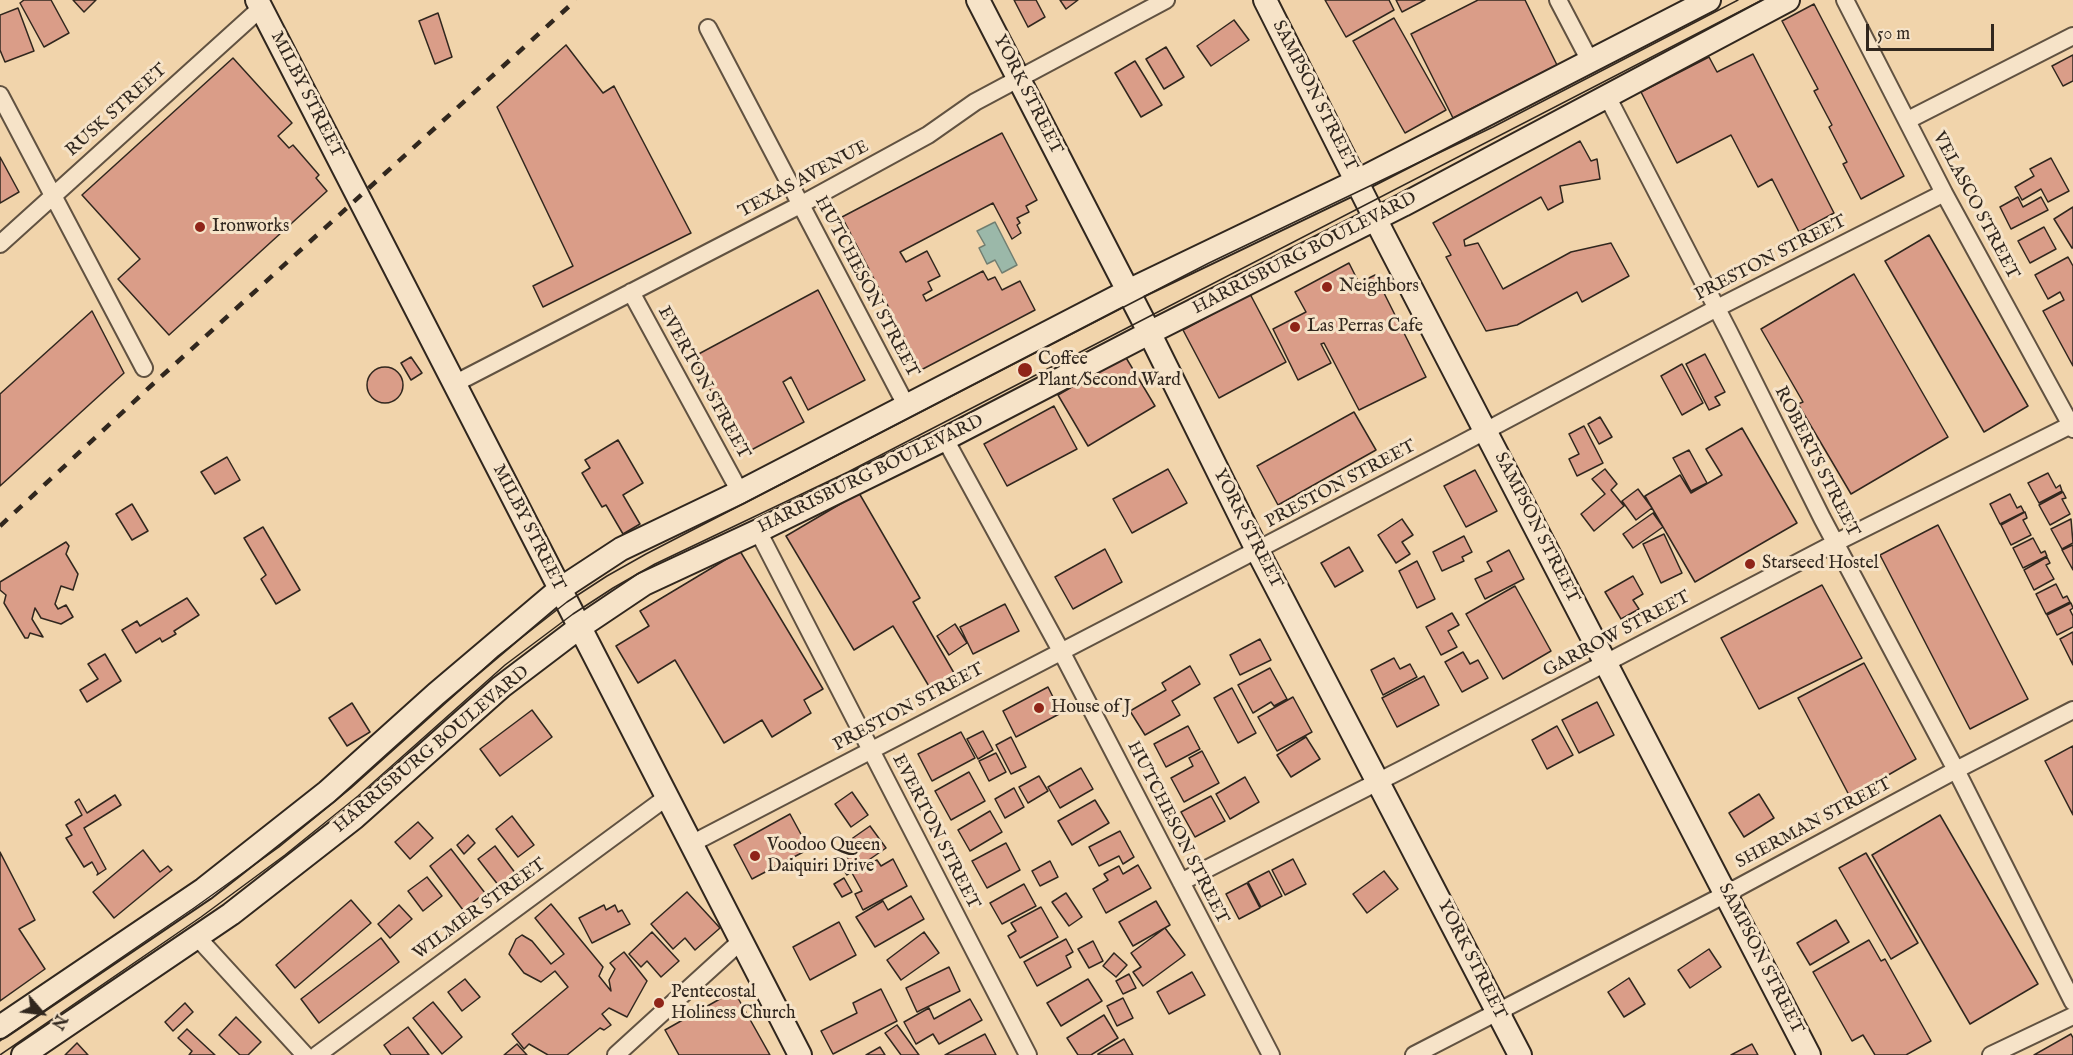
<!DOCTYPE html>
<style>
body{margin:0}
#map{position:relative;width:2073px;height:1055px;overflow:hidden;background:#f1d4ab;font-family:"IM FELL English",serif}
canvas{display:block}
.north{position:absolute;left:12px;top:983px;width:60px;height:60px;-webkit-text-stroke:4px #f6e3c8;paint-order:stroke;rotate:118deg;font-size:16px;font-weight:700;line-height:24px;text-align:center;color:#31271e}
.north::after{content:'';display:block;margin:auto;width:21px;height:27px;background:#31271e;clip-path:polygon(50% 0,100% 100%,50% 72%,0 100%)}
.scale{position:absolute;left:1866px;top:24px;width:128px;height:27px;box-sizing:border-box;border:3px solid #31271e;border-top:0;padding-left:8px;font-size:18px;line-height:21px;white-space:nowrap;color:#31271e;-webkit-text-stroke:4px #f6e3c8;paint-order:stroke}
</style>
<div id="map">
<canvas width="2073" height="1055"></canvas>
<div class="north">N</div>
<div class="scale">50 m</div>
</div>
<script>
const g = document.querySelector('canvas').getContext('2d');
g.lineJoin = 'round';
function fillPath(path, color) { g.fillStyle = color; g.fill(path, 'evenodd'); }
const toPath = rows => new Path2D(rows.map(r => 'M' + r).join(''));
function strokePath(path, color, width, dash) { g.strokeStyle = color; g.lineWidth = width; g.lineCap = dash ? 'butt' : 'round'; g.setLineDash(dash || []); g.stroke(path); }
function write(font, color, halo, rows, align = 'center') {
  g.font = font + ' "IM FELL English",serif'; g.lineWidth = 6; g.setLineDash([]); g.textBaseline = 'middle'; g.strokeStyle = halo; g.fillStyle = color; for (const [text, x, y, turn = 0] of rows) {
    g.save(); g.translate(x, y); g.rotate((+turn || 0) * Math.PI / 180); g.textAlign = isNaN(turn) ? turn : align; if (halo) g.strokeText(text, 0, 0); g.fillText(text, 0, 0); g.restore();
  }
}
const water = toPath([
 [995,222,1017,265,1002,273,995,260,987,264,979,248,985,245,977,231,995,222]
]);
fillPath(water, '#9bb8a9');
strokePath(water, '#717e71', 1.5);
const building = toPath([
 [24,0,51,0,69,33,44,47,20,3,24,0],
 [73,0,96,0,84,12,73,0],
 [1014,0,1036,0,1045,17,1028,27,1014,0],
 [1060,0,1078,0,1066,9,1060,0],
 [1325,0,1389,0,1394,10,1346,37,1325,0],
 [1396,0,1425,0,1402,12,1396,0],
 [1478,0,1525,0,1557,65,1453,118,1411,34,1478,0],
 [1814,4,1904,176,1861,199,1843,164,1847,162,1829,127,1832,125,1814,91,1818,89,1782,21,1814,4],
 [18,8,34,51,5,62,0,50,0,15,18,8],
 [438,13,452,57,435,64,419,21,438,13],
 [1394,18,1446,110,1405,133,1353,41,1394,18],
 [1234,20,1249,40,1211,66,1197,46,1234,20],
 [566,45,603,93,614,86,691,233,543,307,533,286,573,266,497,107,566,45],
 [1166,47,1184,77,1164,89,1146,59,1166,47],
 [1753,54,1834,213,1799,232,1772,179,1758,187,1731,135,1677,163,1641,92,1709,57,1717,72,1753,54],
 [2073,55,2073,81,2063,86,2052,66,2073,55],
 [233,58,292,123,278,136,289,148,293,145,319,175,316,178,327,191,169,335,118,279,140,259,82,195,233,58],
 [1135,61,1162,105,1141,117,1115,73,1135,61],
 [1002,133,1037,200,1026,206,1029,212,1017,218,1020,223,1017,225,1021,233,1012,239,993,203,900,252,906,262,927,251,940,276,928,282,932,290,923,295,926,301,983,271,988,280,995,277,1002,290,1020,281,1035,310,921,370,842,217,1002,133],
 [1580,141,1591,161,1597,159,1600,179,1560,186,1563,202,1548,210,1541,197,1464,240,1465,246,1478,243,1503,289,1571,252,1611,243,1629,276,1582,302,1577,292,1517,325,1486,331,1446,257,1451,255,1433,223,1580,141],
 [0,157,19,192,0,203,0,157],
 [2051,158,2069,191,2048,202,2041,189,2022,200,2015,187,2034,176,2030,169,2051,158],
 [2018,197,2023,207,2041,197,2048,210,2011,229,2000,207,2018,197],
 [2073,207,2073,248,2072,248,2054,219,2073,207],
 [2044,227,2056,249,2030,263,2018,241,2044,227],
 [1929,235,2028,406,1984,432,1885,261,1929,235],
 [2068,257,2073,266,2073,366,2043,311,2064,300,2060,292,2048,299,2035,275,2068,257],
 [1349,263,1359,283,1375,275,1426,377,1359,410,1324,343,1321,344,1331,363,1298,380,1273,329,1306,312,1295,292,1349,263],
 [1854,274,1948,437,1851,494,1798,404,1803,402,1761,329,1854,274],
 [818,290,865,380,808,410,791,377,783,382,804,422,738,457,717,417,723,414,693,357,818,290],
 [1250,294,1286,362,1219,398,1183,330,1250,294],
 [92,311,124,373,0,486,0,394,92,311],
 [1705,354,1725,392,1715,397,1720,405,1709,410,1686,364,1705,354],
 [1125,356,1155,406,1088,446,1058,395,1125,356],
 [411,357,422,373,411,380,401,363,411,357],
 [1682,364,1703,403,1682,415,1661,376,1682,364],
 '367 385a18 18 0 1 1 36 0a18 18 0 1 1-36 0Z',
 [1054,406,1077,449,1007,486,984,444,1054,406],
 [1354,412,1376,450,1278,505,1257,466,1354,412],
 [1600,417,1612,437,1599,444,1588,424,1600,417],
 [1584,426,1603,463,1577,476,1569,459,1579,454,1569,434,1584,426],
 [1742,428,1797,523,1695,582,1645,496,1680,475,1691,493,1722,475,1706,449,1742,428],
 [618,440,643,483,623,495,640,524,623,534,606,505,602,507,582,473,590,468,585,460,618,440],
 [1689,450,1707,483,1691,491,1673,458,1689,450],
 [227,457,240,480,215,494,201,472,227,457],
 [1168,469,1187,503,1132,533,1113,499,1168,469],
 [1605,469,1617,484,1611,490,1624,506,1594,531,1581,514,1605,494,1592,479,1605,469],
 [1475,470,1497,511,1466,527,1444,486,1475,470],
 [2048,473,2056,488,2060,485,2062,491,2039,503,2028,483,2048,473],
 [1638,489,1652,508,1636,520,1622,501,1638,489],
 [2063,492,2066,498,2062,499,2070,514,2050,525,2039,505,2063,492],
 [859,493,920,598,913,602,954,673,930,688,893,626,854,650,786,536,859,493],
 [2010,494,2017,508,2021,506,2024,512,2000,524,1990,504,2010,494],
 [132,504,148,531,132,540,116,514,132,504],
 [2025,512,2027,518,2023,520,2031,535,2011,545,2001,525,2025,512],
 [1653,513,1663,527,1633,548,1623,534,1653,513],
 [1402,519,1413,535,1402,542,1410,554,1396,563,1378,535,1402,519],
 [2071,519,2073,543,2062,549,2051,529,2071,519],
 [1938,525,2028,699,1970,729,1880,555,1938,525],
 [263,527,300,590,276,604,261,579,266,575,244,538,263,527],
 [1664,534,1682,573,1661,583,1643,544,1664,534],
 [1464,536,1472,552,1462,557,1464,561,1442,571,1433,552,1464,536],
 [2033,538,2041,553,2045,551,2047,556,2023,568,2013,548,2033,538],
 [66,542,69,546,66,554,78,574,73,590,61,586,55,604,58,609,66,605,73,617,61,624,41,618,35,608,32,619,43,637,30,633,28,638,25,638,4,603,6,595,0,590,0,582,66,542],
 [2073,545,2073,570,2062,550,2073,545],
 [1349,547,1363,571,1335,587,1321,563,1349,547],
 [1105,549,1122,582,1073,609,1055,577,1105,549],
 [1509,550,1524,579,1485,599,1475,579,1492,571,1487,562,1509,550],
 [740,551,823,689,804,700,811,713,772,737,762,720,724,743,675,660,638,683,616,646,649,626,640,611,740,551],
 [2047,557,2050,563,2046,565,2054,579,2034,590,2024,570,2047,557],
 [1417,561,1435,599,1417,608,1399,571,1417,561],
 [1633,576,1643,594,1633,600,1639,609,1621,619,1605,592,1633,576],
 [2056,584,2063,598,2067,596,2070,602,2046,614,2036,594,2056,584],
 [1822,585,1862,658,1759,709,1721,638,1822,585],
 [1515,586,1551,651,1503,679,1466,614,1515,586],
 [187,598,199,615,174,631,176,634,162,642,160,638,136,653,122,630,137,621,140,626,187,598],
 [2071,603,2073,608,2070,610,2073,616,2073,627,2057,635,2047,615,2071,603],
 [1005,604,1019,631,973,654,960,627,1005,604],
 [1452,613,1459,625,1448,631,1457,647,1441,655,1426,627,1452,613],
 [955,624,967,643,949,655,937,636,955,624],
 [2073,632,2073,665,2060,639,2073,632],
 [1260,639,1271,660,1240,675,1230,655,1260,639],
 [1463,652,1470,664,1478,660,1488,678,1462,692,1445,662,1463,652],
 [105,654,121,681,87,702,80,690,98,679,88,664,105,654],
 [1394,658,1400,669,1410,664,1417,677,1383,695,1371,670,1394,658],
 [1864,663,1916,759,1850,797,1798,698,1864,663],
 [1190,666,1200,684,1172,701,1180,715,1145,735,1130,711,1166,690,1162,683,1190,666],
 [1270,668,1287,699,1274,706,1271,702,1253,713,1238,685,1270,668],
 [1424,676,1439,705,1397,727,1382,698,1424,676],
 [1048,687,1061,713,1016,737,1003,711,1048,687],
 [1232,688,1256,733,1238,743,1214,698,1232,688],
 [1293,697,1312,732,1277,751,1258,717,1293,697],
 [1597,702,1614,735,1579,753,1562,720,1597,702],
 [352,703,370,732,347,746,329,718,352,703],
 [532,710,552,737,500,776,480,749,532,710],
 [1188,726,1200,749,1166,767,1154,744,1188,726],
 [1557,726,1573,755,1547,769,1532,740,1557,726],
 [983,731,993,750,978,759,967,739,983,731],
 [961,732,975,758,932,781,918,754,961,732],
 [1011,737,1026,767,1011,774,996,745,1011,737],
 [1306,737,1320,759,1291,777,1277,755,1306,737],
 [2073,746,2073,815,2045,761,2073,746],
 [1202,751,1219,783,1184,802,1171,778,1193,766,1189,758,1202,751],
 [996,753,1006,772,989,781,979,761,996,753],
 [1081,768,1093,789,1060,808,1048,787,1081,768],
 [969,772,985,801,951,820,935,791,969,772],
 [1039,776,1048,791,1028,803,1019,787,1039,776],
 [1245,777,1259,802,1230,819,1216,794,1245,777],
 [1014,788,1024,807,1005,818,995,799,1014,788],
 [852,792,868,815,851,827,835,804,852,792],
 [1759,794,1774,818,1744,837,1729,813,1759,794],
 [115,795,121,805,84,828,106,869,97,875,98,873,92,862,84,867,66,838,72,835,66,825,82,815,75,802,79,799,87,813,115,795],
 [1211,796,1225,821,1195,837,1181,812,1211,796],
 [1095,800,1109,823,1072,845,1058,821,1095,800],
 [990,811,1002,832,970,851,958,830,990,811],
 [790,814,809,849,752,879,734,845,790,814],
 [1940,815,2038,984,1970,1024,1872,855,1940,815],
 [512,816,534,845,518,857,496,829,512,816],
 [418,822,433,838,410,859,395,842,418,822],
 [870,826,886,848,847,875,840,864,848,858,840,847,870,826],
 [1120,831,1134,857,1123,864,1119,856,1099,866,1089,847,1120,831],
 [468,835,475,843,464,854,457,845,468,835],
 [1006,843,1020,870,987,888,972,861,1006,843],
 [495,846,516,874,499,886,478,859,495,846],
 [451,849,485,893,463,910,430,866,451,849],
 [143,850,160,872,168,866,172,870,114,918,93,892,143,850],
 [0,852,35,920,19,929,45,969,0,1001,0,852],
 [1866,853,1918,943,1891,959,1839,868,1866,853],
 [893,859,907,886,863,910,855,894,862,891,852,873,877,860,881,866,893,859],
 [1293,859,1306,884,1285,895,1272,870,1293,859],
 [1050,861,1058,877,1040,886,1032,871,1050,861],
 [1138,865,1151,888,1106,913,1093,889,1108,880,1104,874,1119,866,1123,874,1138,865],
 [1269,871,1282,896,1261,907,1248,882,1269,871],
 [1384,871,1398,889,1367,913,1353,894,1384,871],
 [427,877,442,896,423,911,408,891,427,877],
 [844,878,852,892,842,897,834,884,844,878],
 [1247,883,1260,908,1239,919,1226,894,1247,883],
 [1024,884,1036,906,1002,924,990,903,1024,884],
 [687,892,720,928,695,950,685,938,673,949,651,924,687,892],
 [1066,893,1082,917,1069,926,1052,902,1066,893],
 [911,896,924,919,875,947,856,917,883,901,888,910,911,896],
 [351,900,371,923,295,988,276,965,351,900],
 [1156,901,1170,925,1133,946,1119,922,1156,901],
 [551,904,603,967,599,976,611,991,609,980,615,969,610,963,624,952,647,981,627,1017,609,1008,602,1014,611,1025,604,1030,600,1028,567,1055,548,1055,529,1044,524,1049,512,1034,568,987,555,971,541,982,524,973,509,954,516,939,522,935,532,941,551,964,564,954,535,918,551,904],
 [399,905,412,919,390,938,378,924,399,905],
 [604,905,606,910,615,905,618,912,622,910,630,924,592,943,579,918,604,905],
 [1041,907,1058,937,1020,958,1008,936,1016,931,1011,923,1041,907],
 [1836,920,1849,942,1810,965,1797,943,1836,920],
 [839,922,856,955,810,980,793,947,839,922],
 [1165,928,1185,955,1143,986,1133,972,1141,967,1131,953,1165,928],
 [652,932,679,961,661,977,647,961,641,967,629,954,652,932],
 [924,932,939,953,901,980,887,960,924,932],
 [381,938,399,962,319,1023,301,999,381,938],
 [1066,939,1073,952,1066,956,1071,967,1037,986,1024,962,1066,939],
 [1869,940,1881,961,1885,959,1931,1041,1906,1055,1875,1055,1863,1035,1852,1041,1813,972,1869,940],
 [1093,941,1103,961,1089,968,1078,949,1093,941],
 [1709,949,1721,967,1690,988,1678,970,1709,949],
 [1114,953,1127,965,1116,977,1103,966,1114,953],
 [949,967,960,991,917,1012,906,988,949,967],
 [1192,972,1205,995,1169,1014,1157,992,1192,972],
 [1129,974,1136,988,1123,994,1116,981,1129,974],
 [1629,978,1645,1004,1624,1017,1608,992,1629,978],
 [465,979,480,997,462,1011,448,992,465,979],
 [1088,979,1102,1001,1061,1026,1047,1003,1088,979],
 [881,989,897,1021,833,1054,821,1031,857,1013,853,1003,881,989],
 [734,991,770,1055,679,1055,665,1030,734,991],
 [1123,998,1133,1018,1117,1026,1107,1006,1123,998],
 [970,999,982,1020,939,1044,933,1034,916,1044,904,1022,929,1008,934,1019,970,999],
 [433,1002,462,1037,442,1054,413,1018,433,1002],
 [185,1003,193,1012,173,1031,165,1022,185,1003],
 [1104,1015,1118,1038,1091,1055,1078,1055,1067,1038,1104,1015],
 [236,1017,261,1042,248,1055,240,1055,219,1035,236,1017],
 [897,1025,919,1055,901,1055,885,1033,897,1025],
 [408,1027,429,1055,391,1055,384,1045,408,1027],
 [187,1029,215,1055,189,1055,192,1051,178,1038,187,1029],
 [985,1034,996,1055,945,1055,985,1034],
 [2071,1034,2073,1038,2073,1055,2034,1055,2071,1034],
 [1124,1039,1133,1055,1098,1055,1098,1054,1124,1039],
 [77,1043,88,1055,65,1055,77,1043],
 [517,1044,527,1055,504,1055,517,1044],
 [1752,1044,1758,1055,1731,1055,1752,1044],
 [880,1047,885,1055,866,1055,880,1047]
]);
fillPath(building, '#da9d88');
strokePath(building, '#31271e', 1.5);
const street = toPath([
 [1558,0,1590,61],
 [1845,0,1944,193,2073,429],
 [708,28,906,405],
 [0,95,144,368],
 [1608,98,1729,332,1822,518,1956,770,2073,1002],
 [1908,120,2073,36],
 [0,244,261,8],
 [631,292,740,492],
 [454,384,800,205,928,135,975,102,1166,0],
 [945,439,1061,651,1271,1055],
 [758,531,1028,1055],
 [691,844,1457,446,1717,308,1944,193],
 [1181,882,1403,769,1835,543,2073,424],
 [197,937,305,1055],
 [317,1055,667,797],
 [616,1055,741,941],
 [1414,1055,1726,894,1956,770,2073,710],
 [1991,1055,2073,1016]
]);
const secondary = toPath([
 [257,0,800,1055],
 [978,0,1143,320,1257,550,1520,1055],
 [1265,0,1383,234,1809,1055],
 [0,1027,204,889,327,792,436,694,560,589,621,549,740,492,1128,291,1357,181,1709,0],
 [23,1055,231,914,354,818,501,687,580,627,644,584,758,531,945,439,1149,333,1403,205,1788,0]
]);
strokePath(street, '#615241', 20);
strokePath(secondary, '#31271e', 26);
strokePath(street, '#f6e3c8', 16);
strokePath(secondary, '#f6e3c8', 22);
strokePath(toPath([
 [0,1041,194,908,279,847,351,788,498,656,567,602,607,576,646,554,1209,263,1493,127,1738,0],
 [0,1055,201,917,285,855,358,796,505,665,573,614,613,588,655,564,848,472,1762,0]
]), '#31271e', 1.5);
strokePath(toPath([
 [0,526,153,384,576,0]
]), '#31271e', 4.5, [10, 10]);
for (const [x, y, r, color] of [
 [200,227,6,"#8f2418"],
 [1327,287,6,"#8f2418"],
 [1295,327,6,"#8f2418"],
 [1025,370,8,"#8f2418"],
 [1750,564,6,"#8f2418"],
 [1039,708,6,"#8f2418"],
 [755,856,6,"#8f2418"],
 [659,1003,6,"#8f2418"]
]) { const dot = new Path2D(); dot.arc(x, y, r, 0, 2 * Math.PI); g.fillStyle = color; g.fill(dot); strokePath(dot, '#f6e3c8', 2); }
write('18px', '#31271e', '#f6e3c8', [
 ["MILBY STREET",306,95,63],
 ["YORK STREET",1027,95,63],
 ["SAMPSON STREET",1314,96,63],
 ["RUSK STREET",117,111,-42],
 ["TEXAS AVENUE",804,180,-28],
 ["VELASCO STREET",1975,206,62],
 ["HARRISBURG BOULEVARD",1305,254,-27],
 ["PRESTON STREET",1771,259,-27],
 ["HUTCHESON STREET",866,287,62],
 ["EVERTON STREET",703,383,61],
 ["ROBERTS STREET",1816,462,63],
 ["HARRISBURG BOULEVARD",871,475,-26],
 ["PRESTON STREET",1341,485,-28],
 ["MILBY STREET",528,528,63],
 ["SAMPSON STREET",1536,528,63],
 ["YORK STREET",1247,529,63],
 ["GARROW STREET",1617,635,-28],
 ["PRESTON STREET",909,708,-28],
 ["HARRISBURG BOULEVARD",432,750,-40],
 ["SHERMAN STREET",1814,824,-28],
 ["EVERTON STREET",935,832,63],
 ["HUTCHESON STREET",1177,833,63],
 ["WILMER STREET",480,910,-36],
 ["SAMPSON STREET",1760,959,63],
 ["YORK STREET",1471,960,63]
]);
write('18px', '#31271e', '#f6e3c8', [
 ["Ironworks",212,227],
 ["Neighbors",1339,287],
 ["Las Perras Cafe",1307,327],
 ["Coffee",1038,360],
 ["Plant/Second Ward",1038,381],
 ["Starseed Hostel",1762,564],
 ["House of J",1051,708],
 ["Voodoo Queen",767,846],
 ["Daiquiri Drive",767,867],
 ["Pentecostal",671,993],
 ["Holiness Church",671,1014]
], 'left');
</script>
